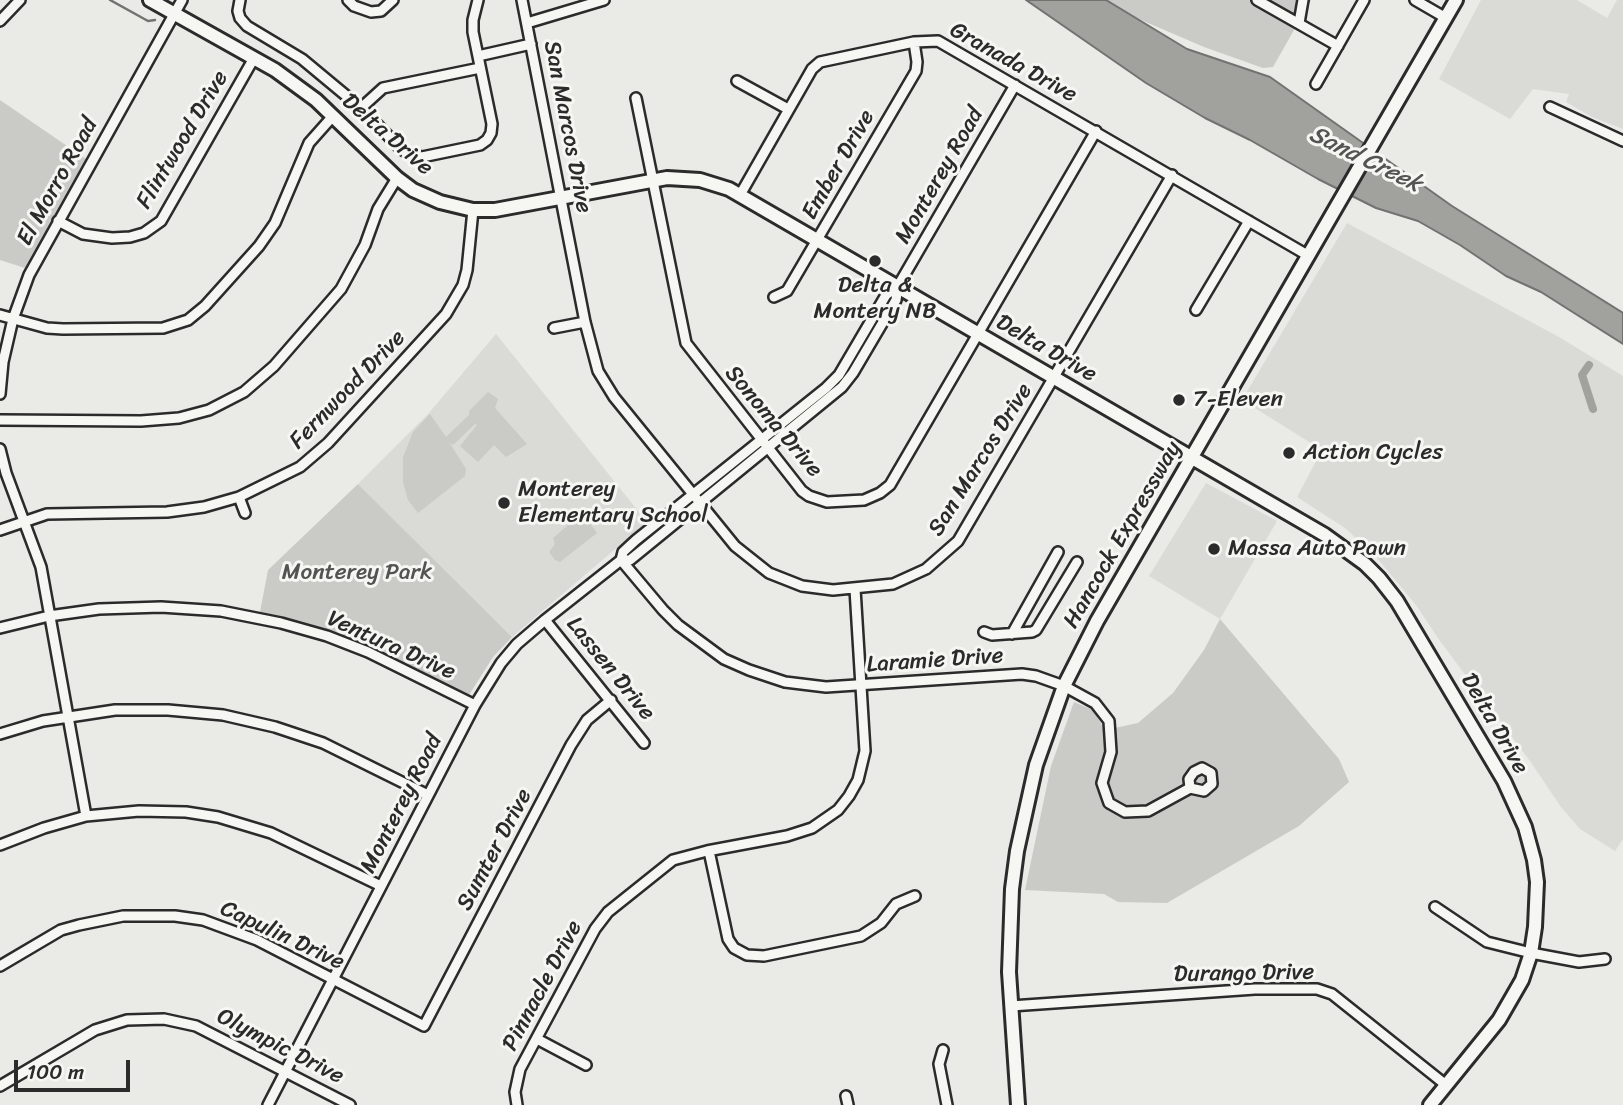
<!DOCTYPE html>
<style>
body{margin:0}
#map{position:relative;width:1623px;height:1105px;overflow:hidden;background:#eaeae6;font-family:Sriracha,sans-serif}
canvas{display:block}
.scale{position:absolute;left:14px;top:1060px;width:116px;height:32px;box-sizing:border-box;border:4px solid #2b2b2b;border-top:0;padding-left:9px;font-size:21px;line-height:24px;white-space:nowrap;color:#2b2b2b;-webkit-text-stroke:5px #f6f6f2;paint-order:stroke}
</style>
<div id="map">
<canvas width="1623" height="1105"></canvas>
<div class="scale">100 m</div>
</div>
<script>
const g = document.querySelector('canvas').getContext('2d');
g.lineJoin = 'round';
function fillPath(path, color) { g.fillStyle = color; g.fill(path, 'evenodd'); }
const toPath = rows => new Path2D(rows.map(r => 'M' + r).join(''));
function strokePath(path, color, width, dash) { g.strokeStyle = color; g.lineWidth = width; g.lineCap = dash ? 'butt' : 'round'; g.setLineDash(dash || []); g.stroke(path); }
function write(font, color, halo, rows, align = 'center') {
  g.font = font + ' Sriracha,sans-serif'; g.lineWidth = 6; g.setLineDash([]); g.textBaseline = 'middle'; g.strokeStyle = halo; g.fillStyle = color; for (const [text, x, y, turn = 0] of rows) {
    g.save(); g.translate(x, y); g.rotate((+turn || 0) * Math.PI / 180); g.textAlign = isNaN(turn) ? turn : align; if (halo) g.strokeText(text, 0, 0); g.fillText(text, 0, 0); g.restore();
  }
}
fillPath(toPath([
 [1481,0,1577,0,1607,18,1617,0,1623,0,1623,129,1592,117,1566,102,1569,94,1533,89,1510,119,1439,79],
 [1347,223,1559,337,1623,376,1623,839,1615,851,1580,829,1561,807,1530,761,1440,641,1416,605,1377,558,1345,528,1297,497,1322,450,1242,400],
 [496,334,647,522,512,637,358,484,428,414],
 [1206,483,1277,521,1220,619,1149,576]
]), '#dadad6');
fillPath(toPath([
 [1106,0,1311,0,1273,67,1263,68,1204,47,1125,13],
 [0,100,86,159,25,268,0,260],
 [488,392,498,399,495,408,527,444,506,457,494,445,478,462,460,446,477,425,475,424,453,445,449,442,466,469,465,476,418,513,408,500,403,482,403,457,413,432,430,414,446,437,469,415,469,411],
 [358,484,512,637,493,657,469,695,465,695,362,643,294,620,260,612,268,570],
 [580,515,584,515,597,533,560,562,555,560,549,552,555,544,553,538],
 [1220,619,1339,759,1349,782,1299,826,1167,903,1118,902,1104,894,1025,890,1051,766,1074,702,1093,710,1105,730,1138,723,1173,693,1204,650]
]), '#cacac7');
const water = toPath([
 [1026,0,1106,0,1187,49,1270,77,1452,206,1623,313,1623,344,1541,292,1506,276,1460,245,1418,221,1376,208,1318,179,1250,140,1205,118,1146,83,1026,0]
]);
fillPath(water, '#a1a19e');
strokePath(water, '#727270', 2);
strokePath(toPath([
 [110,0,148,21,155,20]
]), '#727270', 2.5);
strokePath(toPath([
 [1589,365,1582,375,1593,409]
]), '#a1a19e', 8);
const minor = toPath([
 [240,0,238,11,240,18,247,26,302,59,361,108,400,148,410,155,422,157,480,145,487,140,491,133,492,124,473,32,473,20,478,0],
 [348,0,354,6,371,12,381,11,393,0],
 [522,0,585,322,598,371,614,397,735,546,769,573,802,586,833,590,893,584,926,569,958,541,1172,175],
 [1257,0,1338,46],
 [1415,0,1446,18],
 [0,21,20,0],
 [527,23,604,0],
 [1299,23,1303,0],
 [478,56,531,44],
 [737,81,788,109],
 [1316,84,1364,0],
 [636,98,686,343,802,491,809,496,827,502,864,500,880,493,890,485,1096,131],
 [1550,107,1623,141],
 [361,108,383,88,480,68],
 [740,195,812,69,820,62,914,42,938,41,1309,256],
 [58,221,83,234,112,238,130,237,144,233,161,221,254,58],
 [774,297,787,291,916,71,917,62,914,42],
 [1196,310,1249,221],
 [0,315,47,328,63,329,163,328,188,320,205,306,259,246,275,223,309,143,333,116],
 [554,328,585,322],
 [0,394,3,362,13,319,29,275,182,0],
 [0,420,141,421,179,418,209,410,244,392,274,366,341,289,365,245,378,209,397,178],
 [0,449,6,473,41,567,86,816],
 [239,497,245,513],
 [0,530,47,514,167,512,204,507,239,497,300,467,328,443,446,314,463,285,467,270,473,210],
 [621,560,663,610,678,625,724,659,749,670,785,682,826,687,1022,674,1036,676,1064,686,1095,703,1109,721,1111,752,1102,783,1109,803,1125,812,1148,811,1190,788,1189,779,1194,772,1202,768,1211,773,1212,784,1204,791,1190,788],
 [621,560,623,552,636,540,826,388,839,375,886,295,898,286,1015,85],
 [545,620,644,743],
 [0,628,49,616,99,609,161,607,221,611,281,623,327,636,368,652,475,705],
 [984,632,992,635,1032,632,1036,630,1077,562],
 [1012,634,1058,552],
 [0,734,43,721,115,710,168,710,223,715,275,727,323,743,428,795],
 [0,845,44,828,86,816,139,811,186,812,218,817,271,833,381,886],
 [709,851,728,939,734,948,747,955,764,956,861,936,881,923,896,904,915,896],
 [1435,907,1487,942,1531,953,1579,962,1605,959],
 [0,966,61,930,79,925,123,916,175,916,203,920,257,940,424,1026,571,745,587,720,611,700],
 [1011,1006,1255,989,1317,989,1332,994,1446,1085],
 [537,1039,586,1065],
 [943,1050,939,1064,947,1105],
 [0,1086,95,1030,127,1020,164,1019,196,1026,350,1105],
 [846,1096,848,1105],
 [268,1105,475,705,501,663,517,644,545,620,621,560,630,560,842,387,853,373,896,300,898,286],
 [517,1105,515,1092,520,1069,595,929,608,912,673,860,707,851,787,836,812,828,838,810,849,796,858,780,865,751,855,589]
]);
const major = toPath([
 [150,0,275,70,316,100,397,178,413,190,440,202,473,210,495,210,667,178,700,180,729,189,1325,535,1365,564,1379,578,1397,601,1504,781,1525,827,1534,860,1537,882,1535,927,1531,953,1522,980,1499,1020,1430,1105],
 [1018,1105,1009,972,1012,889,1017,851,1036,765,1064,686,1097,621,1456,0]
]);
strokePath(minor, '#2b2b2b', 14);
strokePath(major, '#2b2b2b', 18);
strokePath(minor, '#f6f6f2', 9);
strokePath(major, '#f6f6f2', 12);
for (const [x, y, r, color] of [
 [875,261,7,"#2b2b2b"],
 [1179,400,7,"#2b2b2b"],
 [1289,453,7,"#2b2b2b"],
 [504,503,7,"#2b2b2b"],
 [1214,549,7,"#2b2b2b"]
]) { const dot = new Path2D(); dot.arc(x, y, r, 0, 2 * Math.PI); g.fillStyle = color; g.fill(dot); strokePath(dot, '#f6f6f2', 2.5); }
write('23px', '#2b2b2b', '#f6f6f2', [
 ["Granada Drive",1013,63,29],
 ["San Marcos Drive",567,127,79],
 ["Delta Drive",387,135,41],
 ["Flintwood Drive",183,140,-59],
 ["Ember Drive",839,165,-60],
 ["Monterey Road",940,176,-60],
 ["El Morro Road",58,182,-61],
 ["Delta Drive",1046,349,30],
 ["Fernwood Drive",348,390,-46],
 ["Sonoma Drive",773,422,50],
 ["San Marcos Drive",981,460,-58],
 ["Hancock Expressway",1123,535,-60],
 ["Ventura Drive",391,646,24],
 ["Laramie Drive",935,661,-4],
 ["Lassen Drive",610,669,51],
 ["Delta Drive",1494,724,60],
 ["Monterey Road",402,804,-63],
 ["Sumter Drive",495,850,-62],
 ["Capulin Drive",282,936,25],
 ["Durango Drive",1244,974,-1],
 ["Pinnacle Drive",543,986,-62],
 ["Olympic Drive",280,1047,27]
]);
write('23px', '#2b2b2b', '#f6f6f2', [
 ["Delta &",875,286,"center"],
 ["Montery NB",875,312,"center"],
 ["7-Eleven",1193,400],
 ["Action Cycles",1303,453],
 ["Monterey",518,490],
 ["Elementary School",518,516],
 ["Massa Auto Pawn",1228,549]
], 'left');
write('23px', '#535352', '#f6f6f2', [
 ["Monterey Park",357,573]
]);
write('italic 24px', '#545453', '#f6f6f2', [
 ["Sand Creek",1365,160,26]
]);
</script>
